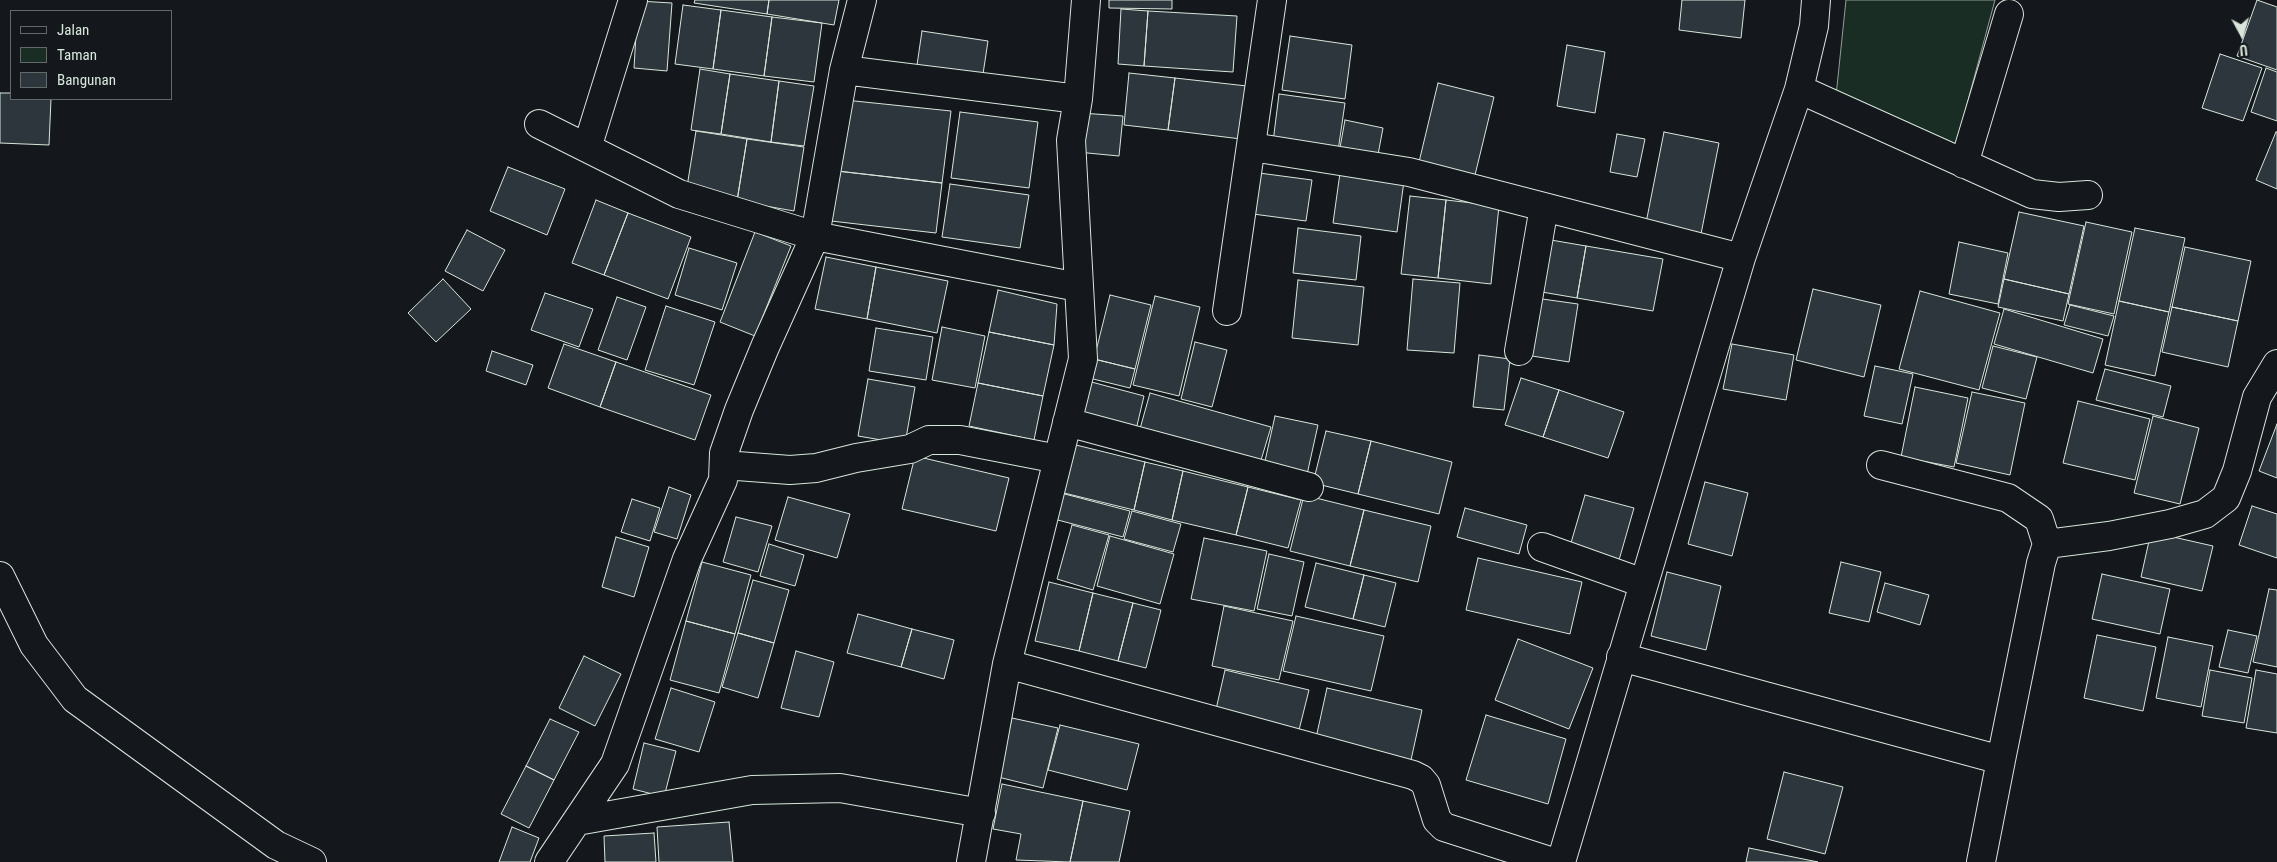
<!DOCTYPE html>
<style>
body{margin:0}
#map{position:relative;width:2277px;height:862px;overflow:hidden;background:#14181c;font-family:"Roboto Condensed",sans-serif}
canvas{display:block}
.legend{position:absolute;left:10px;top:10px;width:162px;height:90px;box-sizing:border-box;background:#14181c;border:1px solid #626a69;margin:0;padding:6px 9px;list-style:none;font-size:15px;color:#d8e6dc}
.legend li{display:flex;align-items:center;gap:10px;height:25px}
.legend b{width:25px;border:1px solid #626a69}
.north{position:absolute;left:2217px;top:10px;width:50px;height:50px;-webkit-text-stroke:4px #14181c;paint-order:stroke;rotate:174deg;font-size:14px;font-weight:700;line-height:20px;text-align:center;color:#d8e6dc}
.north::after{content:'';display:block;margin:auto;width:18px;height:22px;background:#d8e6dc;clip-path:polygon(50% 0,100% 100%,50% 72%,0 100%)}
</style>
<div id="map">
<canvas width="2277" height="862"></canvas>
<ul class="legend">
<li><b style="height:6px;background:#14181c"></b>Jalan</li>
<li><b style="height:14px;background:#1a2d24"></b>Taman</li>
<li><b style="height:14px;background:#2c363c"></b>Bangunan</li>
</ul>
<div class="north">U</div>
</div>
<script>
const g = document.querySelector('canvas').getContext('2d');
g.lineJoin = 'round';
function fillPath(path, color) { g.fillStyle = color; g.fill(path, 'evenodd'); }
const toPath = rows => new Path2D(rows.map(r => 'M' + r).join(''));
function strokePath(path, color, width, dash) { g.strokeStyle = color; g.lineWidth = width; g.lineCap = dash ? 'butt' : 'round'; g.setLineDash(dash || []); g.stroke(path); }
const green = toPath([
 [1846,0,1995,0,1956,145,1836,96,1846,0]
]);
fillPath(green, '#1a2d24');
strokePath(green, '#939e99', 1);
const building = toPath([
 [695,0,769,0,767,14,694,3,695,0],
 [769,0,839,0,834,25,767,14,769,0],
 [1109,0,1172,0,1172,9,1109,8,1109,0],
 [1682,0,1745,0,1741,38,1679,30,1682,0],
 [2257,0,2277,7,2277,70,2237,56,2257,0],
 [638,1,672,3,667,71,634,68,638,1],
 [683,5,721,10,713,69,675,64,683,5],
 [1121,9,1148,11,1144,66,1118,64,1121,9],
 [721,10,772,17,764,76,713,69,721,10],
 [1148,11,1237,16,1233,72,1144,66,1148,11],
 [772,17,822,23,814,82,764,76,772,17],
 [922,31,988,41,983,74,917,65,922,31],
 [1290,36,1352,45,1345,99,1282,90,1290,36],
 [1567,45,1605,52,1595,113,1557,106,1567,45],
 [2220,54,2262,68,2243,121,2202,108,2220,54],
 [2266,68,2277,72,2277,121,2251,112,2266,68],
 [700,69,730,74,721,134,691,130,700,69],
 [1129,73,1175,78,1168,130,1124,125,1129,73],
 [730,74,779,81,771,142,721,134,730,74],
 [1175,78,1247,86,1241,139,1168,130,1175,78],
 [779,81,814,86,804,146,771,142,779,81],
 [1438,83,1494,97,1475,175,1419,162,1438,83],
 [0,93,11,93,11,99,51,99,49,145,0,143,0,93],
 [1279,94,1345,103,1338,151,1273,142,1279,94],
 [845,100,951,111,942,183,837,171,845,100],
 [960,112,1038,122,1029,188,951,178,960,112],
 [1081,113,1123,116,1119,156,1077,152,1081,113],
 [1345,120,1383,128,1377,160,1339,153,1345,120],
 [696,131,747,139,737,201,686,193,696,131],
 [1664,132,1719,143,1701,234,1646,223,1664,132],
 [2276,132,2277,132,2277,189,2256,180,2276,132],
 [1617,134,1645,139,1637,177,1610,172,1617,134],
 [747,139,804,147,794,211,737,201,747,139],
 [508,167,565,189,547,235,490,211,508,167],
 [837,171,942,183,936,233,831,221,837,171],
 [1259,173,1312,180,1306,221,1253,214,1259,173],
 [1340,173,1404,181,1397,232,1333,223,1340,173],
 [950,184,1029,195,1020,248,942,237,950,184],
 [1410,196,1446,200,1438,278,1401,274,1410,196],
 [596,200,628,213,604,275,572,263,596,200],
 [1446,200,1499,206,1491,284,1438,278,1446,200],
 [2019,212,2084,226,2069,294,2004,279,2019,212],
 [628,213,691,237,668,299,604,275,628,213],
 [2086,222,2132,232,2114,314,2068,304,2086,222],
 [1298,228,1361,236,1356,280,1293,273,1298,228],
 [2135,228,2185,238,2169,312,2119,301,2135,228],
 [467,230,505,250,483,291,445,271,467,230],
 [755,232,791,246,755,336,720,322,755,232],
 [1545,239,1586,246,1577,298,1536,291,1545,239],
 [1959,242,2008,253,1998,304,1949,294,1959,242],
 [1586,246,1663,259,1653,311,1577,298,1586,246],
 [2185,247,2251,261,2238,321,2172,307,2185,247],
 [689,248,737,263,722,310,675,295,689,248],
 [826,257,876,267,867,319,815,309,826,257],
 [876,267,948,281,937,333,867,319,876,267],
 [443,279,471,309,436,342,408,313,443,279],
 [1413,279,1460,283,1454,353,1407,350,1413,279],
 [2004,279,2069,294,2063,321,1998,307,2004,279],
 [1298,280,1364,287,1358,345,1292,338,1298,280],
 [1813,289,1881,305,1864,377,1796,360,1813,289],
 [998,290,1057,304,1054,345,989,332,998,290],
 [1920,291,2000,313,1979,390,1899,369,1920,291],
 [545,293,593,309,579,347,531,330,545,293],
 [1110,295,1151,305,1135,369,1094,359,1110,295],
 [1155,296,1200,307,1179,396,1133,385,1155,296],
 [617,297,646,307,627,360,598,350,617,297],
 [1535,298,1578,304,1569,362,1526,355,1535,298],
 [2119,301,2169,312,2155,376,2105,365,2119,301],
 [2070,305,2114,316,2108,336,2064,325,2070,305],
 [666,306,715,322,694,385,645,370,666,306],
 [2172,307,2238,321,2228,367,2162,352,2172,307],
 [2004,309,2103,339,2093,373,1994,344,2004,309],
 [942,327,985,336,975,388,932,380,942,327],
 [876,328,933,337,926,380,869,371,876,328],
 [989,332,1054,345,1043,396,978,383,989,332],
 [1195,342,1227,350,1212,407,1181,399,1195,342],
 [564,344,616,362,600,407,548,388,564,344],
 [1732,344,1794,355,1786,400,1723,389,1732,344],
 [1993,346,2037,357,2026,399,1982,388,1993,346],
 [492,351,533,365,526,385,486,371,492,351],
 [1479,355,1510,359,1504,410,1473,407,1479,355],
 [1094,359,1135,369,1130,388,1089,378,1094,359],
 [616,362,711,395,695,440,600,407,616,362],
 [1875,366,1913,374,1902,424,1864,416,1875,366],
 [2105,369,2171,386,2163,417,2096,400,2105,369],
 [1521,378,1559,390,1543,437,1505,425,1521,378],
 [868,379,915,387,905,444,858,436,868,379],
 [1084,380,1144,396,1135,434,1074,418,1084,380],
 [978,383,1043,396,1034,440,969,426,978,383],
 [1915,387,1968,398,1954,467,1901,457,1915,387],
 [1559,390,1624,412,1608,458,1543,437,1559,390],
 [1972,392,2025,403,2010,475,1956,463,1972,392],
 [1150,393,1271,427,1258,470,1138,436,1150,393],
 [2078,401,2150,419,2135,480,2063,463,2078,401],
 [1275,416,1318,425,1306,479,1263,470,1275,416],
 [2153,416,2199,428,2180,504,2134,493,2153,416],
 [2277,424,2277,478,2259,471,2277,424],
 [1326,431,1371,441,1358,494,1313,483,1326,431],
 [1371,441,1452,462,1439,514,1358,494,1371,441],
 [1076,445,1145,462,1134,510,1064,493,1076,445],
 [915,456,1009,478,996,531,902,509,915,456],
 [1145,462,1183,471,1172,520,1134,510,1145,462],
 [1183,471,1248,487,1236,535,1172,520,1183,471],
 [1705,482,1748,493,1732,556,1688,544,1705,482],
 [669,487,691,495,677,539,654,532,669,487],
 [1248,487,1301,500,1288,548,1236,535,1248,487],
 [1057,492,1130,511,1123,537,1050,518,1057,492],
 [1304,495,1364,510,1350,566,1290,551,1304,495],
 [1585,495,1634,508,1617,567,1568,553,1585,495],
 [788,497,850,514,837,558,775,540,788,497],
 [632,499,660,508,650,541,621,532,632,499],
 [2252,506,2277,514,2277,558,2239,545,2252,506],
 [1465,508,1527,525,1519,554,1457,537,1465,508],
 [1364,510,1431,526,1418,582,1350,566,1364,510],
 [1132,511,1181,524,1173,552,1124,539,1132,511],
 [736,517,772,526,758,572,723,562,736,517],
 [1072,525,1109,535,1093,590,1057,579,1072,525],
 [2151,532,2213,546,2202,591,2141,577,2151,532],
 [1110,536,1174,554,1160,604,1097,586,1110,536],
 [616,537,649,547,634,597,602,587,616,537],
 [1204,538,1267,551,1254,611,1191,599,1204,538],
 [769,544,804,555,795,586,760,576,769,544],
 [1269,554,1304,562,1292,616,1257,609,1269,554],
 [1478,558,1582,582,1570,634,1466,610,1478,558],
 [702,562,751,575,735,634,686,621,702,562],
 [1841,562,1881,572,1869,622,1829,613,1841,562],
 [1316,563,1364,575,1353,619,1305,607,1316,563],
 [1667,572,1721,586,1706,650,1651,636,1667,572],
 [2102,574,2170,589,2160,634,2092,619,2102,574],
 [1364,575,1396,583,1385,627,1353,619,1364,575],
 [753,580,789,590,774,643,738,633,753,580],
 [1049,582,1093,593,1079,651,1035,641,1049,582],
 [1885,583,1929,595,1920,625,1877,612,1885,583],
 [2269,589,2277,590,2277,667,2253,662,2269,589],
 [1093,593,1133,603,1118,661,1079,651,1093,593],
 [1133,603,1161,610,1146,668,1118,661,1133,603],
 [1224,606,1293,621,1279,680,1212,666,1224,606],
 [858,614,912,629,901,667,847,653,858,614],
 [1296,616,1384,636,1371,691,1283,671,1296,616],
 [686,621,735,634,719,693,670,680,686,621],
 [912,629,954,640,944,679,901,667,912,629],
 [2228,630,2257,636,2248,673,2219,667,2228,630],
 [738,633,774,643,758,698,722,687,738,633],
 [2097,635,2156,647,2143,711,2084,698,2097,635],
 [2168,637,2213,646,2201,707,2156,698,2168,637],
 [1518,639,1593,668,1569,729,1495,700,1518,639],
 [796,651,834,662,819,717,781,708,796,651],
 [584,656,621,674,595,726,559,708,584,656],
 [1225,670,1309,690,1297,738,1214,718,1225,670],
 [2210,670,2252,678,2244,723,2202,716,2210,670],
 [2256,670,2277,674,2277,733,2246,728,2256,670],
 [671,688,715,702,699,752,655,739,671,688],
 [1327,688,1422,710,1411,760,1316,738,1327,688],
 [1486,715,1566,739,1548,804,1466,780,1486,715],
 [1012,718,1058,728,1043,788,998,777,1012,718],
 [550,719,579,732,554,780,526,766,550,719],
 [1060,725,1139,744,1127,790,1048,770,1060,725],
 [644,743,676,751,664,797,633,789,644,743],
 [526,766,554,780,529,828,501,814,526,766],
 [1784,772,1843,787,1825,854,1767,839,1784,772],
 [1002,784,1083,801,1070,862,1016,860,1021,834,993,829,1002,784],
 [1083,801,1130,811,1119,862,1070,862,1083,801],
 [729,822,733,862,659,862,657,827,729,822],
 [512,827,539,838,530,862,499,862,512,827],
 [654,833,656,862,605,862,604,836,654,833],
 [1749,848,1818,862,1746,862,1749,848]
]);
fillPath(building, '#2c363c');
strokePath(building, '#d8e6dc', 1);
const minor = toPath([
 [844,70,1078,99],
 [1799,89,2032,194,2059,197,2088,195],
 [539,124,679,194,815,236,1078,287],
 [1252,147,1409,172,1741,258],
 [587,148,633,0],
 [1964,164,2009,14],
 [1227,311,1272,0],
 [1519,351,1544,207],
 [1067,422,1309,487],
 [724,465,790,470,816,468,856,458,910,449,929,440,960,440,1058,459],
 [1881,465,2008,498,2039,519,2047,544,2041,563,2001,760],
 [2047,544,2109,536,2170,524,2205,514,2226,498,2237,471,2257,397,2277,364],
 [1542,547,1643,583],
 [0,576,34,645,75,699,276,845,312,862],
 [1621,657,2001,760,1981,862],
 [1007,664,1413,775,1421,779,1426,785,1437,820,1444,827,1553,862],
 [577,821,752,790,840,788,981,813],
 [549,862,615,764,687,559,723,480,724,453,739,410,765,347,815,236,844,70,862,0],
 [971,862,1007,664,1083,359,1071,140,1078,99,1086,0],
 [1561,862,1741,258,1799,89,1814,26,1816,0]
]);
strokePath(minor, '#d8e6dc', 30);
strokePath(minor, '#14181c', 28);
</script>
